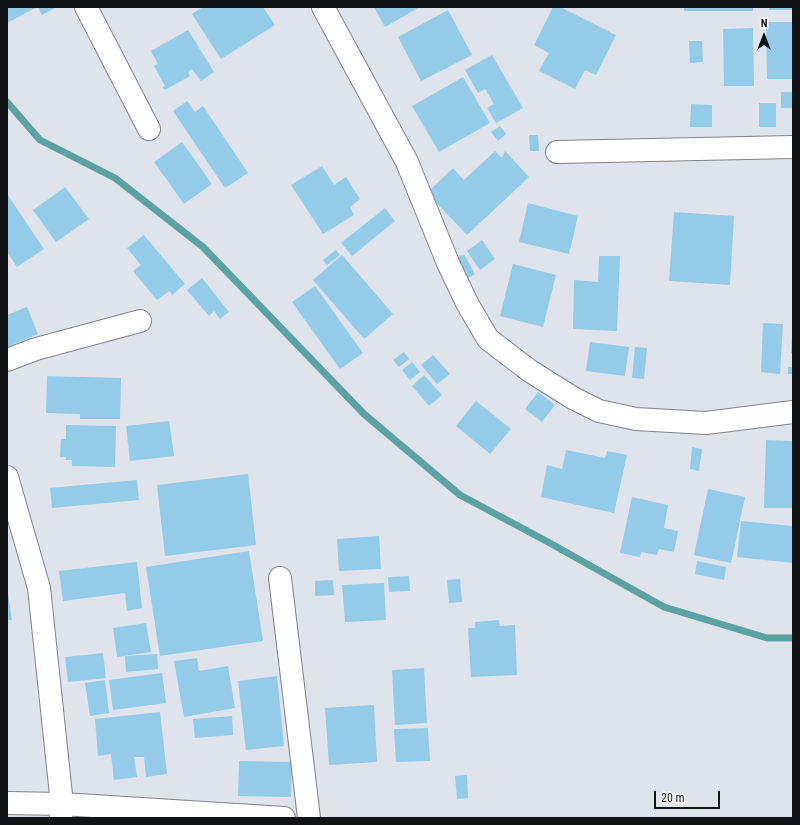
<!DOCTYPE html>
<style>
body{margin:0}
#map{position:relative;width:800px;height:825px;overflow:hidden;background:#dfe3ec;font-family:"Roboto Condensed",sans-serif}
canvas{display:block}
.frame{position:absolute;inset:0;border:8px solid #121316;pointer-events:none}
.north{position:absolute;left:744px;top:16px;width:40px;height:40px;-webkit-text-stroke:3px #fff;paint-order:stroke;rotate:0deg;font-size:11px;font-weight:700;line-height:16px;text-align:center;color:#121316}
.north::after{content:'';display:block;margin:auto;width:14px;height:18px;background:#121316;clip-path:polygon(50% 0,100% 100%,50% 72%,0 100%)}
.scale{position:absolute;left:654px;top:791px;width:66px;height:18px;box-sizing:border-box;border:2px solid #121316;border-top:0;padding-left:5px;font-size:12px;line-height:14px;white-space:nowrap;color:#121316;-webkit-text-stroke:3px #fff;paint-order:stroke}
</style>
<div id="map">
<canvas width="800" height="825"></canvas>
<div class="frame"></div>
<div class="north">N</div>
<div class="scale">20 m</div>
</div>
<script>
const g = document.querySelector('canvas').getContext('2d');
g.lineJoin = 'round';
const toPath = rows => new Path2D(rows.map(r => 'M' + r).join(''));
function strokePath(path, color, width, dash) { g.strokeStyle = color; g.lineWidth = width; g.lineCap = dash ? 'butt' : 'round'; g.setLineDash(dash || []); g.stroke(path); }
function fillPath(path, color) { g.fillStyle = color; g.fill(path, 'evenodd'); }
strokePath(toPath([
 [7,102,40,140,115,178,203,247,364,414,460,495,548,542,664,607,767,638,793,638]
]), '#5da2a3', 7);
fillPath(toPath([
 [7,7,37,7,7,23],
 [38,7,54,7,55,8,42,15],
 [203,7,263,7,275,25,221,59,192,14],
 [374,7,420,7,385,27],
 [553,7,560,7,616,35,596,75,585,70,575,89,539,71,549,53,534,45],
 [684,7,753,7,753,11,684,11],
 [769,7,793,7,793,10,769,10],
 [448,10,472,55,421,81,398,37],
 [766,22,793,22,793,79,767,79],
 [753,28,754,86,724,86,723,29],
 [188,30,214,72,201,81,192,69,188,72,190,76,165,90,162,87,165,86,154,66,158,64,151,51],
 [689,41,702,41,703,62,690,63],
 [492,55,523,108,496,123,487,108,494,104,485,89,478,93,465,70],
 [463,77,490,123,439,152,412,106],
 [781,92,793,92,793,108,781,108],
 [187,101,195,112,203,106,248,173,225,188,173,111],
 [759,103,776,103,776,127,759,127],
 [691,104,712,105,712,127,690,127],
 [500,126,506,134,498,141,491,132],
 [529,135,538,135,539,151,530,151],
 [182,142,212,184,184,204,154,162],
 [495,151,502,158,505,151,529,177,467,235,427,193,453,168,464,180],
 [322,166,334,185,346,177,360,199,350,207,354,215,323,234,291,185],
 [65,187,89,219,56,242,33,210],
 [7,194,44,249,17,267,7,252],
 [528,203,578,216,569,254,519,242],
 [385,208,395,221,352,256,341,243],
 [674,212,734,216,730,285,669,281],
 [144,235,185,284,172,295,169,291,157,300,133,271,141,265,127,248],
 [482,240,495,259,480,270,467,251],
 [336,250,340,255,327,265,323,260],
 [464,254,475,274,463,281,451,261],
 [342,255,393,314,364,339,313,280],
 [599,256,620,256,617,331,573,329,574,280,598,282],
 [513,264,556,275,543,327,500,316],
 [202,278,229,312,220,319,214,311,209,316,187,290],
 [315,286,363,353,340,369,292,302],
 [27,307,38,334,7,347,7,315],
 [763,323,783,324,780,374,761,372],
 [792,337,793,337,793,353,791,353],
 [590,342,629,347,625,376,586,371],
 [635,347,647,348,644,379,632,378],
 [404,352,409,359,399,367,393,360],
 [433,355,450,374,437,384,421,365],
 [412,362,420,372,410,380,402,370],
 [788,367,793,367,793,374,788,374],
 [424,375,442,395,429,406,412,386],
 [47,376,121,378,120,419,80,419,80,414,46,413],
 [538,392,555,405,542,422,525,409],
 [476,401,511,429,490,454,456,426],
 [169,421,174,456,130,461,126,426],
 [66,425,116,426,115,467,72,466,72,460,66,460,66,457,60,457,61,439,66,439],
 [766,440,793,441,792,508,764,508],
 [692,447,702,449,699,471,690,469],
 [566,450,605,458,607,451,627,455,614,513,541,497,547,465,562,469],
 [248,474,256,545,165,556,157,485],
 [137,480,139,500,52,508,50,488],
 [708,489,745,497,731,563,694,555],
 [632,497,668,505,664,528,678,531,674,552,659,549,657,555,641,552,640,557,620,553],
 [741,521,793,526,793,563,737,557],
 [379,536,381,569,339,571,337,539],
 [249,551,263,641,160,656,146,567],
 [697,561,726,567,724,580,695,574],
 [137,562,142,608,127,611,125,593,63,601,59,571],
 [409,576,410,591,389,592,388,577],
 [460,579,462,602,449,603,447,580],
 [333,580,334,595,315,596,315,581],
 [384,583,386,620,345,622,342,585],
 [7,593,8,593,12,620,7,620],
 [499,620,500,626,515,625,517,675,471,677,468,628,475,628,475,622],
 [146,623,151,652,117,657,113,628],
 [103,653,106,678,68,682,65,657],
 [157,654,158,669,126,672,125,656],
 [197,658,199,671,228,666,235,708,184,717,174,661],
 [424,668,427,723,395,725,392,670],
 [162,673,166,703,113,710,109,680],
 [277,676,284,746,246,750,238,681],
 [105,680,109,713,90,716,85,683],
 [374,705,377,762,329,765,325,708],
 [160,712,167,774,146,777,144,757,134,757,137,777,114,780,111,754,98,756,95,719],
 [232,716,233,735,195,738,193,719],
 [428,728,430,761,396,762,394,729],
 [239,761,292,762,291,797,238,796],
 [467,775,468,798,457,799,455,776]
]), '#94cbe8');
const street = toPath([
 [86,7,149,129],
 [323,7,407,162,448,263,467,303,488,339,530,371,573,398,599,411,636,419,706,423,793,412],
 [557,152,793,147],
 [7,360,36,349,140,321],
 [7,477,39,588,62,804,61,818],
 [280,578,309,818],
 [7,803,62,804,284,818]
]);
strokePath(street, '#80838c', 24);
strokePath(street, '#fff', 22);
</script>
